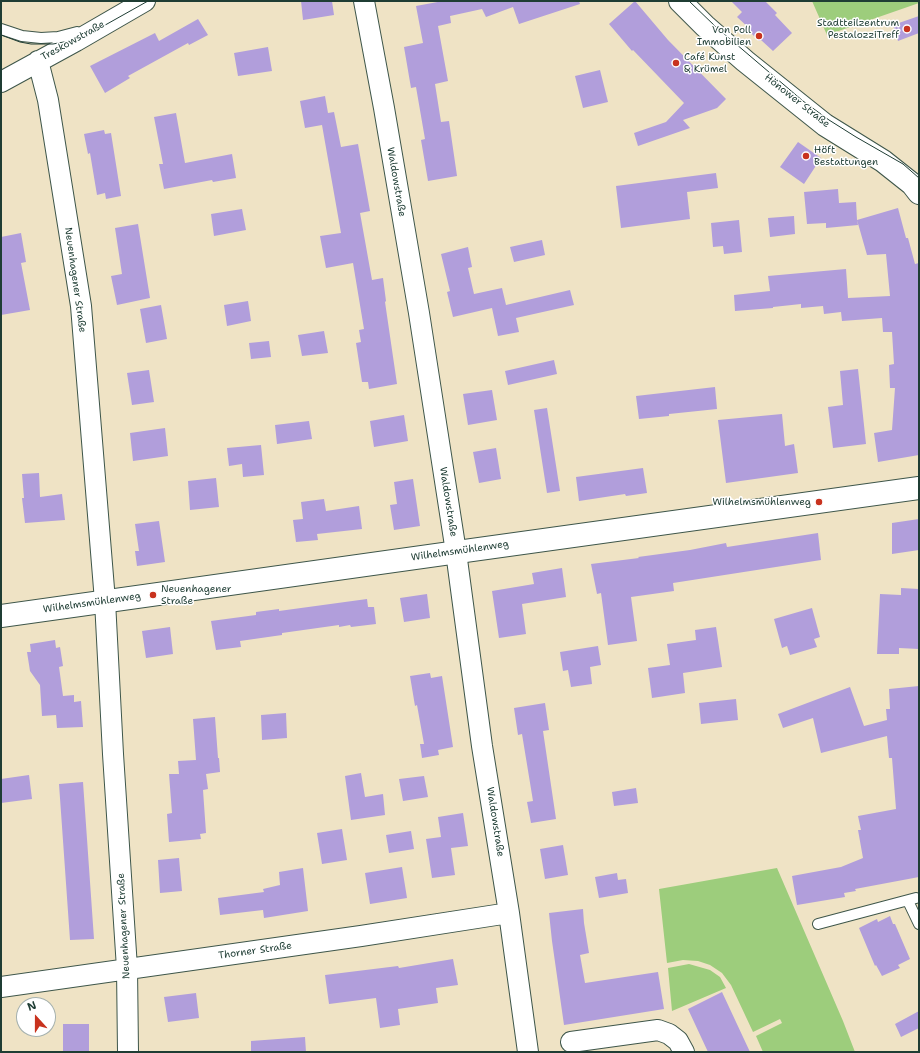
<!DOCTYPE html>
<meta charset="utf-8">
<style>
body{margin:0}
#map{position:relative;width:920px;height:1053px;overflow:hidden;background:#efe3c5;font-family:"Shantell Sans",sans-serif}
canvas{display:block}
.frame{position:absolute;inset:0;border:2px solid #1f3d34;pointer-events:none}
.north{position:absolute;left:16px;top:997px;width:40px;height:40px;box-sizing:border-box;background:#fff;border:1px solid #a5b1ae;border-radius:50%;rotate:339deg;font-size:11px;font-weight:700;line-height:16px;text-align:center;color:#1f3d34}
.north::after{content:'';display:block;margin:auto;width:14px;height:18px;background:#c8321e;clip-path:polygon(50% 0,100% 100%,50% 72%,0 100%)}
</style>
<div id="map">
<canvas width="920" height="1053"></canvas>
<div class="frame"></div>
<div class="north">N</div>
</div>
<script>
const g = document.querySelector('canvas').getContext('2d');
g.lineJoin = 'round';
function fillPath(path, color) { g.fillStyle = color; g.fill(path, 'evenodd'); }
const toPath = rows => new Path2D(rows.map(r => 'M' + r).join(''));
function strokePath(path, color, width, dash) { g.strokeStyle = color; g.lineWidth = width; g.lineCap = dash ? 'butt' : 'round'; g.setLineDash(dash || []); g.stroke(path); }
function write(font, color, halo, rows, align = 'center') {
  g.font = font + ' "Shantell Sans",sans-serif'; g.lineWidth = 3; g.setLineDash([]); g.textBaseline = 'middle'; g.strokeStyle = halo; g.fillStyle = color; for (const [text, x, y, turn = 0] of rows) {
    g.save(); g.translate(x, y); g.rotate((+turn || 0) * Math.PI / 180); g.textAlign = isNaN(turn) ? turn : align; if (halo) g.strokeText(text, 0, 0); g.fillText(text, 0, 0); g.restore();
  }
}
fillPath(toPath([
 [812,1,919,1,919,3,827,35],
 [777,868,843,1021,855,1052,763,1052,756,1036,782,1023,780,1019,753,1032,731,985,722,973,710,965,698,961,683,960,667,963,659,889],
 [689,964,710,970,720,977,726,988,672,1011,668,968]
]), '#9dcd7c');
fillPath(toPath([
 [301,1,332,1,334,15,303,20],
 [443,1,579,1,580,4,519,24,513,7,486,17,482,9,450,16,451,23,438,26,448,81,435,84,441,122,449,121,457,176,428,181,421,140,425,139,416,87,411,88,404,47,423,43,416,6],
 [635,1,668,40,726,99,717,108,683,120,690,128,638,146,634,133,666,122,684,103,633,50,632,51,609,24],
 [731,1,765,1,777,13,775,15,792,33,773,51,761,40,759,41,749,31,750,29,737,17,742,12],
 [919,16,919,33,898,41,893,25],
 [198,19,208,35,189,45,188,43,128,76,130,78,105,93,90,66,155,33,159,41],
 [268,47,272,71,238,76,234,53],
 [600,70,608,102,583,108,575,76],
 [325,96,328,113,334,112,341,147,358,144,370,211,360,213,372,280,383,278,386,301,385,302,397,384,369,389,368,382,362,382,356,343,361,342,359,330,364,329,353,263,326,268,320,236,341,233,322,125,305,128,300,101],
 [176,113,185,163,232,154,236,178,213,182,212,180,164,189,159,164,163,164,154,117],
 [104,130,105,134,111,133,121,196,106,199,105,193,97,195,90,153,88,154,84,134],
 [798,142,821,158,804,184,780,167],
 [716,173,718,188,687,192,690,219,621,228,616,186],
 [838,189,839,203,856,202,857,220,898,208,906,238,908,238,915,264,919,263,919,455,878,462,874,433,892,430,895,388,890,388,889,365,894,364,892,332,883,332,882,318,842,321,841,312,824,314,823,306,801,308,801,304,773,307,773,308,735,311,734,295,770,291,768,276,846,269,848,298,890,296,886,254,867,255,857,220,858,225,826,228,826,223,807,224,804,192],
 [242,209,246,230,214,236,211,214],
 [794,216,795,234,770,237,768,218],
 [739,220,742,252,724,254,723,246,713,247,711,223],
 [138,224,150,298,117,305,111,276,122,274,115,228],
 [21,233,26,262,21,263,30,310,1,315,1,237],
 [542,240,545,255,514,262,510,247],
 [468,247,472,267,468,268,474,294,502,288,506,305,570,290,574,305,516,318,519,332,498,336,492,308,453,317,447,292,450,291,441,254],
 [248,301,251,321,227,326,224,305],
 [161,305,167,339,146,343,140,309],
 [324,331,328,353,302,356,298,335],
 [269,341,271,357,251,359,249,343],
 [554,360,557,374,508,385,505,371],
 [858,369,866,444,833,448,828,407,843,405,840,371],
 [149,370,154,402,132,405,127,373],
 [715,387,717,409,669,414,669,416,639,419,636,396],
 [492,390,497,420,468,425,463,394],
 [547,408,560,491,547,493,534,410],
 [782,414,785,446,794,444,798,473,726,483,718,420],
 [404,415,408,441,374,447,370,421],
 [309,421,312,439,277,444,275,425],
 [165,428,168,456,133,461,130,433],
 [261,445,264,475,243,477,242,464,229,466,227,448],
 [496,448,501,479,479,483,473,452],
 [643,468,647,493,626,496,625,494,579,501,576,477],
 [39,473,40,497,62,494,65,520,25,523,22,498,24,498,22,474],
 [216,478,219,507,190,510,188,481],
 [413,479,420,526,394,530,390,505,397,504,394,482],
 [324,499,326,511,359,506,362,529,317,534,318,540,296,542,293,520,303,519,301,502],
 [919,519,919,550,892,554,892,523],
 [159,521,165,562,137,566,135,551,139,551,135,524],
 [818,533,821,560,673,583,674,591,631,597,637,641,608,645,601,593,597,594,591,564,639,558,638,557,690,550,726,543,727,547],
 [562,568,566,597,522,604,526,634,499,638,492,591,534,584,532,573],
 [901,588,919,589,919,649,899,648,899,654,877,654,880,594,901,595],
 [427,594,430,618,404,622,400,598],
 [367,599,368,607,374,607,376,624,351,627,350,625,339,627,339,625,282,633,282,635,240,641,241,647,216,650,211,621,256,615,256,612,279,609,279,611],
 [812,608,820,637,814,639,817,647,790,655,787,646,782,648,774,619],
 [170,627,173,654,146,658,142,631],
 [716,627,722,667,683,673,685,693,652,698,648,668,670,665,667,644,696,640,695,630],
 [55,640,56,648,60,647,63,666,59,667,63,696,74,695,74,702,81,701,83,727,57,728,56,715,42,716,40,685,30,671,27,652,31,652,30,644],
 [598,646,601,665,590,667,592,684,571,687,568,670,563,671,560,652],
 [430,673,431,678,442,676,453,747,438,750,439,755,422,758,420,744,424,744,417,705,415,706,410,676],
 [919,686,919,877,855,889,856,891,844,893,845,897,797,905,792,876,841,867,863,858,858,830,861,830,858,816,896,809,892,758,889,758,887,736,821,753,813,718,783,728,778,714,850,687,864,726,887,720,886,709,890,709,889,689],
 [736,699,738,720,701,724,699,703],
 [545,703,549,730,543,731,556,819,531,823,527,802,533,801,522,734,518,735,514,708],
 [286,713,287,738,262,740,261,715],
 [215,717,218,758,219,758,220,772,206,774,208,789,203,790,206,833,200,834,201,839,169,842,167,814,172,813,169,774,179,774,178,761,196,760,193,719],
 [361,773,365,797,383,794,385,815,351,820,345,776],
 [29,775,32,799,1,803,1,779],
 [424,776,428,797,403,801,399,779],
 [83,782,94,939,70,940,59,784],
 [636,788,638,803,614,806,612,792],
 [463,813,468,846,451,848,455,875,432,878,426,839,441,837,438,817],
 [342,829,347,860,322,864,317,833],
 [411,831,414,849,389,853,386,835],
 [563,845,568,875,545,879,540,849],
 [179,858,182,891,160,893,158,860],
 [402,867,407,898,370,904,365,873],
 [303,868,308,911,264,918,263,910,220,915,218,898,264,892,263,889,280,885,279,872],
 [617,873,618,880,626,879,628,893,599,898,595,877],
 [583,909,584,923,589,953,580,955,585,983,658,972,664,1009,564,1025,552,941,549,913],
 [890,916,893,924,895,924,910,959,898,965,900,968,882,976,876,965,875,966,859,928,877,919,878,922],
 [453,959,458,985,436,988,438,1003,398,1009,400,1025,380,1028,376,998,329,1004,325,975,398,966,399,968],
 [722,992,750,1052,708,1052,688,1009],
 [196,993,199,1018,168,1022,164,997],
 [919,1011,919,1028,901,1037,895,1024],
 [63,1024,89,1024,89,1052,63,1052],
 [305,1037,306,1052,251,1052,251,1041]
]), '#b19edb');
const lane = toPath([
 [1,29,22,36,41,38,58,37,77,32],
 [908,901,919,924],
 [818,924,916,898]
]);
const street = toPath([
 [364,1,384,108,419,313,456,552,482,746,509,913,528,1052],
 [38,61,48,100,81,306,105,601,113,754,127,968,128,1052],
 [1,82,76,41,145,1],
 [1,987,361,936,509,913],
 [571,1042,658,1030,669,1034,678,1041,684,1052]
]);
const secondary = toPath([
 [680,1,705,26,745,61,825,125,883,161,912,184,919,193],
 [1,616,472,550,919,488]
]);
strokePath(lane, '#3e564a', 12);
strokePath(street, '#3e564a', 22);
strokePath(secondary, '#3e564a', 24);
strokePath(lane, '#fff', 10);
strokePath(street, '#fff', 20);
strokePath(secondary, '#fff', 22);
strokePath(toPath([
 [689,1,716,27,803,101,829,120,856,137,903,164,919,178],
 [1,35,20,42,31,44,53,44,69,41,91,33,148,1]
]), '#1f3d34', 1);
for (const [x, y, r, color] of [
 [907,29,4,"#c8321e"],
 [759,36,4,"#c8321e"],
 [676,63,4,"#c8321e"],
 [806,156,4,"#c8321e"],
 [819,502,4,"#c8321e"],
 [153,595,4,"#c8321e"]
]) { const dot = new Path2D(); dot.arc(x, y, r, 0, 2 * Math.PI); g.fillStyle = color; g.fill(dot); strokePath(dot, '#fff', 1.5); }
write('10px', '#1f3d34', '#fff', [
 ["Stadtteilzentrum",899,23],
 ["PestalozziTreff",899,35],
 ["Von Poll",751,30],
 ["Immobilien",751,42],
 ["Café Kunst",684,57,"left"],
 ["& Krümel",684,69,"left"],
 ["Höft",814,150,"left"],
 ["Bestattungen",814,162,"left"],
 ["Wilhelmsmühlenweg",811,502],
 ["Neuenhagener",161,589,"left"],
 ["Straße",161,601,"left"]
], 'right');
write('10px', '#1f3d34', '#fff', [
 ["Treskowstraße",73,41,-29],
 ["Hönower Straße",797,101,38],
 ["Waldowstraße",396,182,80],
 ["Neuenhagener Straße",75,280,82],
 ["Waldowstraße",448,502,81],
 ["Wilhelmsmühlenweg",460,551,-8],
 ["Wilhelmsmühlenweg",92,603,-8],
 ["Waldowstraße",495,822,81],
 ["Neuenhagener Straße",124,926,-93],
 ["Thorner Straße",255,951,-8]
]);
</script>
